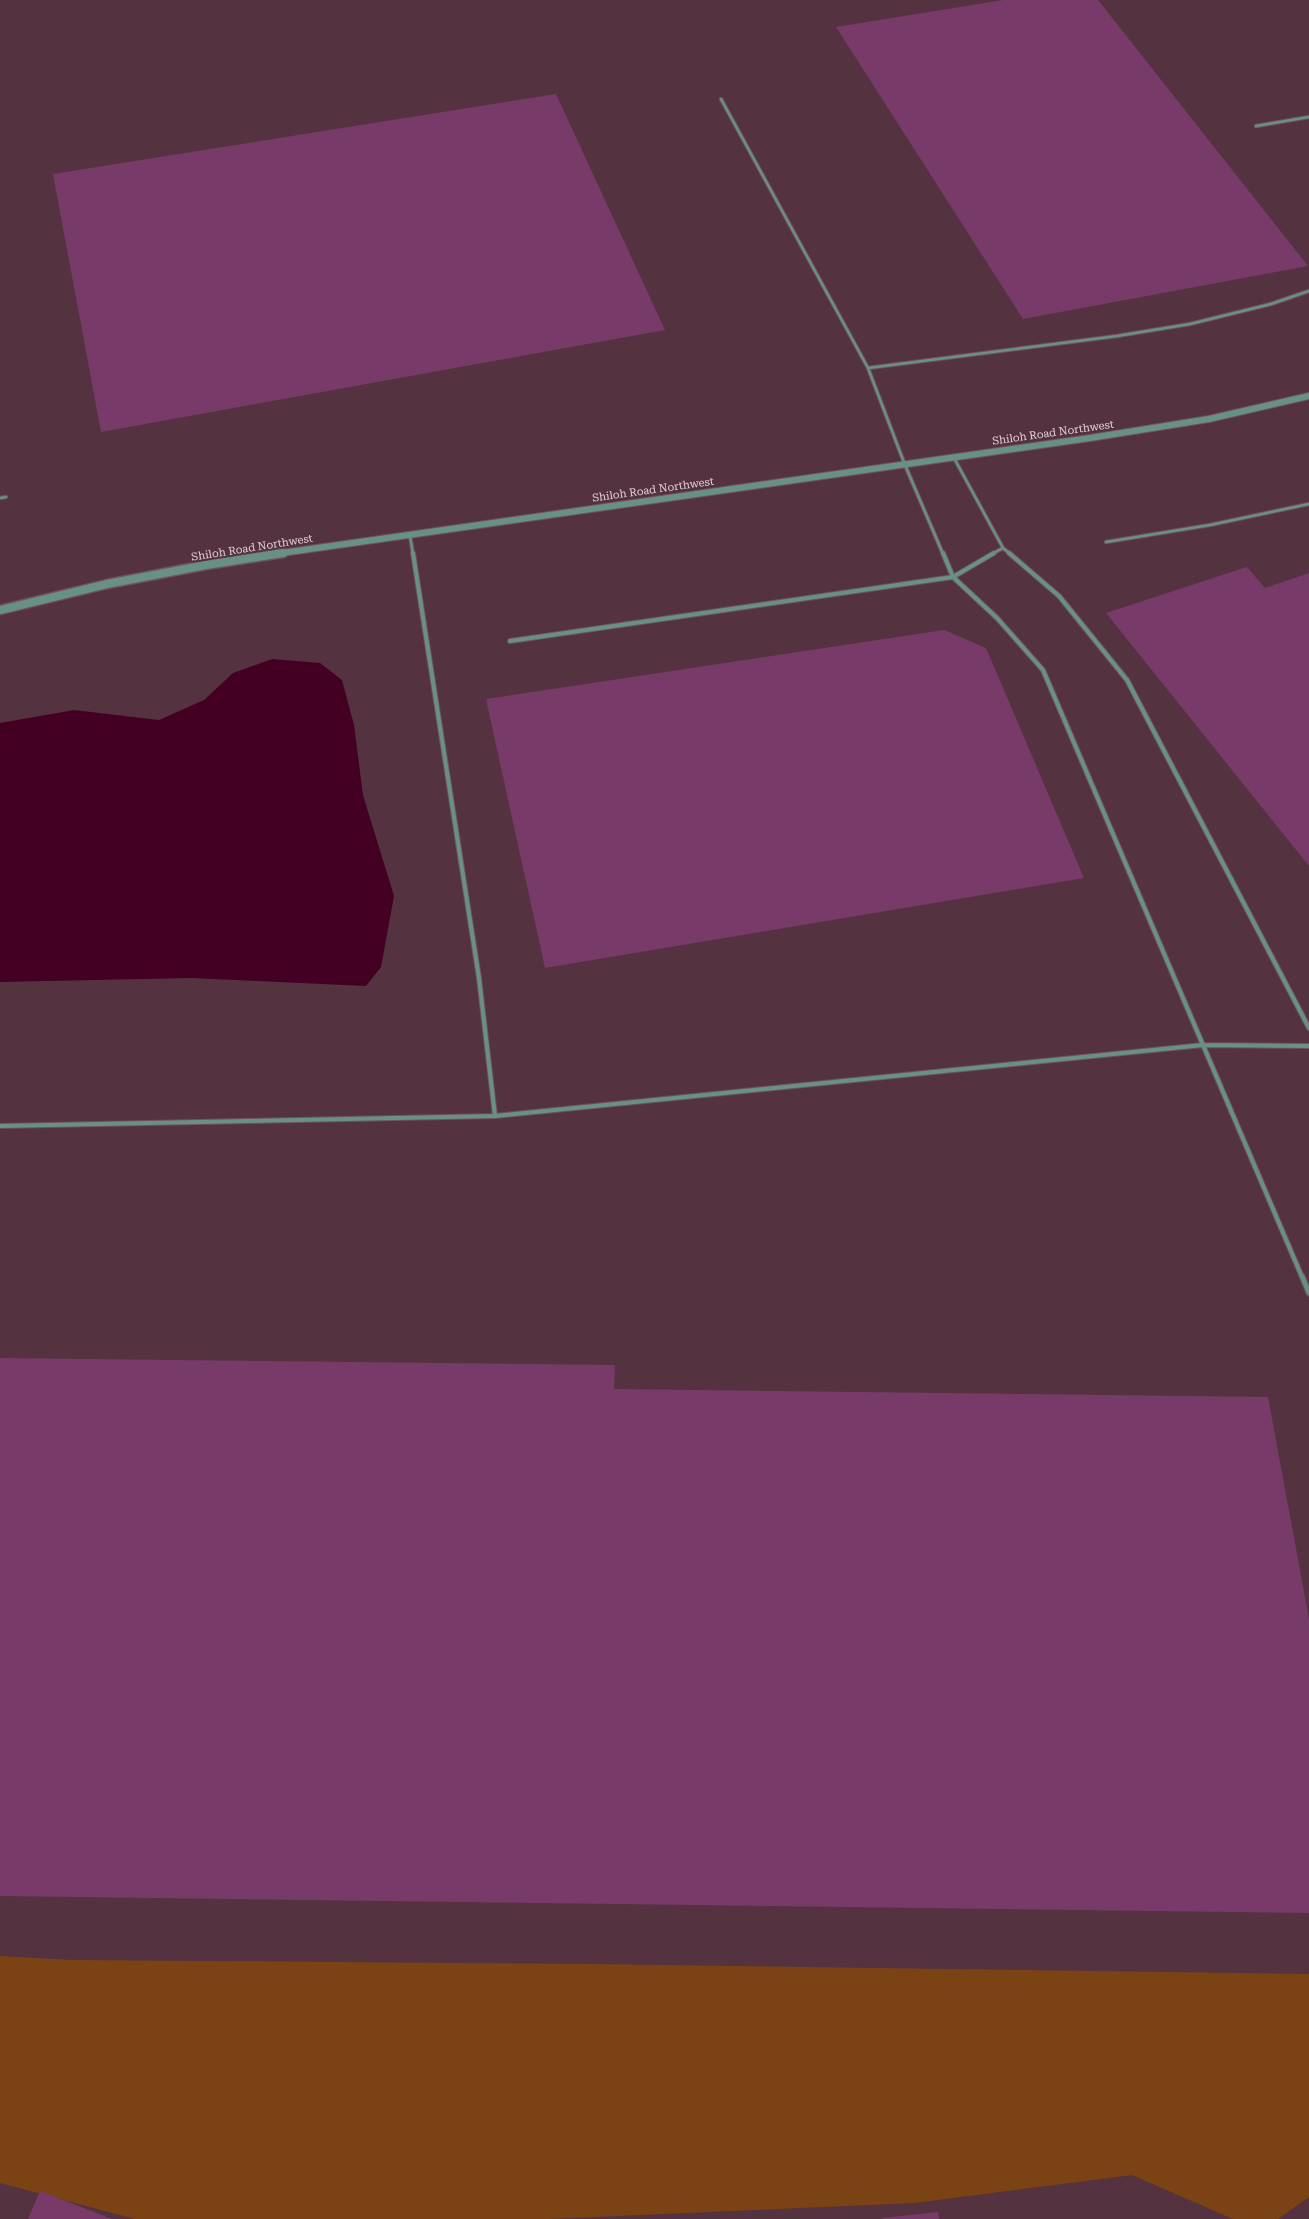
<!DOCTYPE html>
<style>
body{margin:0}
canvas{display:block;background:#54323f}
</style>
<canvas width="1309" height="2219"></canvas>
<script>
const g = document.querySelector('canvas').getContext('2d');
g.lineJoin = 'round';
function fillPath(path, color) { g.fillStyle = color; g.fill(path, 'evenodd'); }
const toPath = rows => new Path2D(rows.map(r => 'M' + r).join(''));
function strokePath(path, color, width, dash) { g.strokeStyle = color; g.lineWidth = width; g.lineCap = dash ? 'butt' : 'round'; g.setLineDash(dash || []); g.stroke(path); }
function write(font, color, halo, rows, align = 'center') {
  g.font = font + ' "Roboto Serif",serif'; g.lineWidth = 4; g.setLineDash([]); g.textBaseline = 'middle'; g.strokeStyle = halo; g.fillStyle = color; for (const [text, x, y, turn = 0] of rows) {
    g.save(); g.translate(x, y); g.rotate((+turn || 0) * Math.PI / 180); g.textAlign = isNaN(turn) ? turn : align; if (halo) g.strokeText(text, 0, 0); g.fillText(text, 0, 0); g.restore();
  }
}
fillPath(toPath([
 [0,1956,72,1960,589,1964,1309,1974,1309,2197,1278,2219,1233,2219,1132,2175,914,2203,549,2219,135,2219,0,2183]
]), '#7b4313');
fillPath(toPath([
 [272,659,320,663,342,680,354,725,363,795,394,896,381,967,366,986,191,978,0,982,0,723,74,710,159,720,204,700,233,673]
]), '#440023');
fillPath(toPath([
 [1003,0,1098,0,1308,266,1023,319,836,27],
 [556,94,665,330,101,432,53,174],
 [1247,567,1265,588,1309,573,1309,866,1106,613],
 [944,630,986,648,1084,878,545,968,486,699],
 [0,1358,615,1365,614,1389,1268,1397,1309,1619,1309,1913,0,1896],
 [40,2191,112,2219,28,2219],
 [938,2212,939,2219,882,2219,882,2218]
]), '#773a69');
const serviceFar2 = toPath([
 [721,99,868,368,905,465,943,554],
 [1256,126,1309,117],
 [868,368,1117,336,1190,324,1271,304,1309,291],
 [954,458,1003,548,1010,554],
 [0,498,6,497],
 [410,536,413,554],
 [1106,542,1210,525,1309,504],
 [992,554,1003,548]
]);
const serviceFar1 = toPath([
 [413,553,479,978,495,1116],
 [1009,553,1059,596,1127,680,1309,1028],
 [510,641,953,577,994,553],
 [0,1126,495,1116,1203,1045,1043,670,997,618,953,577,943,553],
 [1302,1277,1203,1045,1309,1046]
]);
const service = toPath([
 [1302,1276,1309,1293]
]);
const tertiaryFar1 = toPath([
 [275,554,1090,438,1209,419,1309,396]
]);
const tertiary = toPath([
 [0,610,107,584,206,565,283,553]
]);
strokePath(serviceFar2, '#71515d', 4.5);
strokePath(serviceFar1, '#71515d', 6);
strokePath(service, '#71515d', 7);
strokePath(tertiaryFar1, '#71515d', 8);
strokePath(tertiary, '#71515d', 11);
strokePath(serviceFar2, '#689186', 2.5);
strokePath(serviceFar1, '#689186', 4);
strokePath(service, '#689186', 4.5);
strokePath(tertiaryFar1, '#689186', 6);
strokePath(tertiary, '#689186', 8);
write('11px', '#e4ced5', '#54323f', [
 ["Shiloh Road Northwest",1053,433,-8],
 ["Shiloh Road Northwest",653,490,-8],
 ["Shiloh Road Northwest",252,548,-9]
]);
</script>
